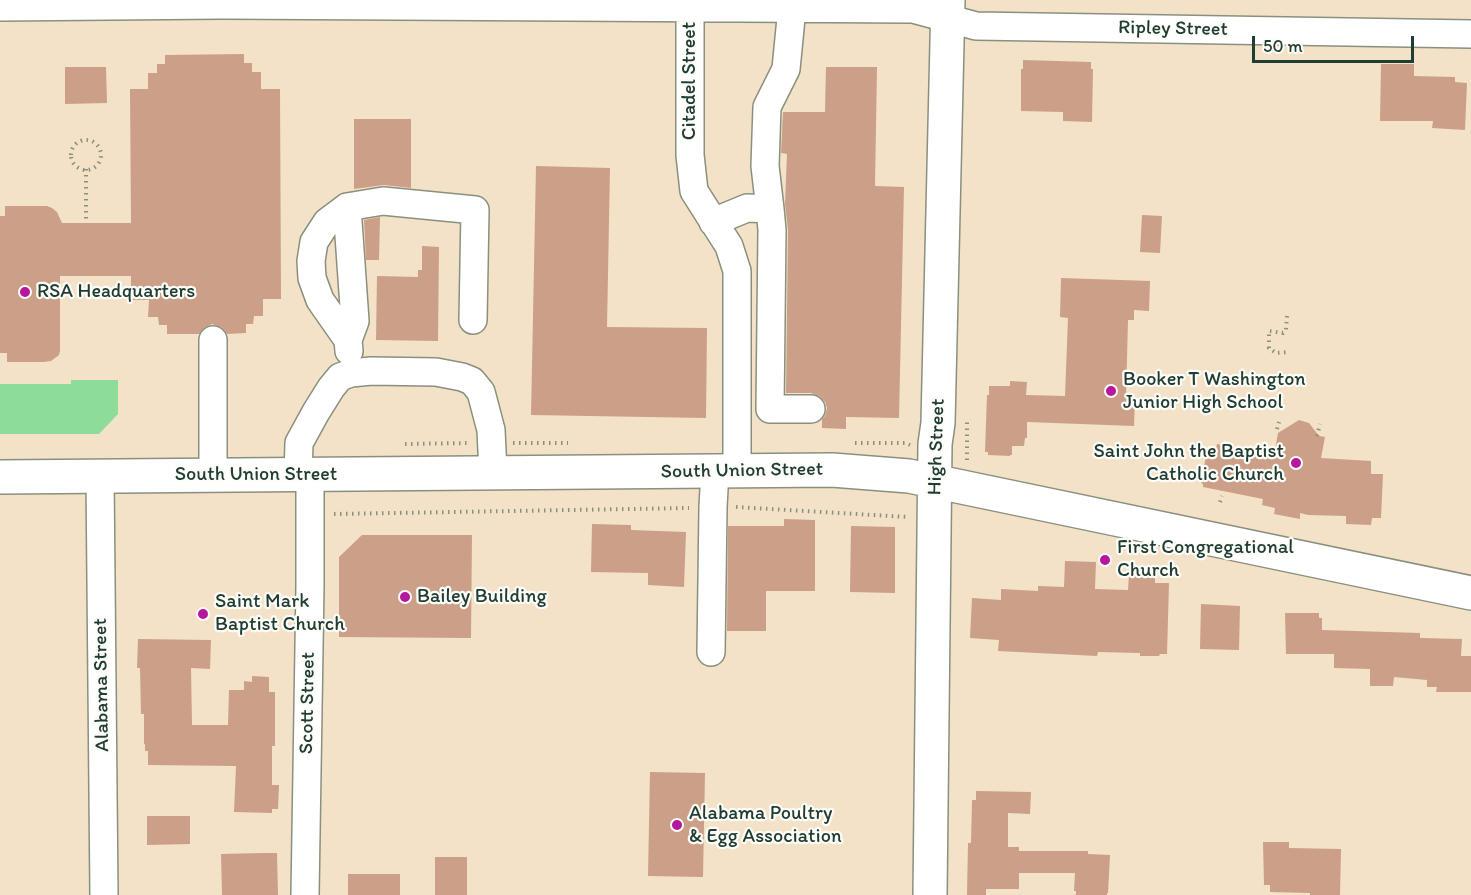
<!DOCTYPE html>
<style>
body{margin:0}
#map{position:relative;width:1471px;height:895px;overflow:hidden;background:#f3e2c7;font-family:Itim,sans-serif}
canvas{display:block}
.scale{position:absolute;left:1252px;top:36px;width:162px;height:27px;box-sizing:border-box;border:3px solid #1f3d34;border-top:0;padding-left:8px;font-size:18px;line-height:21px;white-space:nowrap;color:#1f3d34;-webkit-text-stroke:4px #fdfcf7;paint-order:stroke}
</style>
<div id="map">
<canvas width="1471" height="895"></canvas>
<div class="scale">50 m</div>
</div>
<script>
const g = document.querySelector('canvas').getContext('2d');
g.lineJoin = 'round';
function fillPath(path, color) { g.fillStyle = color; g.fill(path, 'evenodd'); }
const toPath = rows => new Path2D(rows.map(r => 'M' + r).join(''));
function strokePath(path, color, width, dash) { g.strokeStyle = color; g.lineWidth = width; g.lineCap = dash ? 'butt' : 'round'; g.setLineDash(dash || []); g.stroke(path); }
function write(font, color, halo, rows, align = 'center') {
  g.font = font + ' Itim,sans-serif'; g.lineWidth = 4.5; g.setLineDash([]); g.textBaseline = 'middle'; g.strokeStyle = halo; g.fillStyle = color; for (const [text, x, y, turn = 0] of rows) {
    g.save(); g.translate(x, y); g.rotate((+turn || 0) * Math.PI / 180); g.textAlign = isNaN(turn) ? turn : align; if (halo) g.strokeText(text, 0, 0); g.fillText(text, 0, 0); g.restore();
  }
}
fillPath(toPath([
 [71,380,118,380,118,414,99,434,0,434,0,384,71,384]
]), '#8ddc9a');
fillPath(toPath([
 [244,54,244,63,252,63,252,72,261,72,261,89,280,89,281,299,263,299,263,316,254,316,253,324,246,324,246,333,227,334,221,327,212,324,205,327,199,334,167,334,167,325,159,325,158,317,148,317,149,300,131,300,131,276,60,276,60,351,59,355,51,361,44,362,7,362,7,353,0,353,0,216,5,216,5,206,47,206,52,208,57,212,62,223,131,223,130,89,148,89,148,73,157,73,157,64,165,64,165,55],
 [1023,60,1091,62,1091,69,1093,69,1092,122,1063,121,1063,112,1021,111,1021,69,1023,69],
 [1381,64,1414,64,1414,76,1455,77,1455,82,1467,83,1465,130,1432,128,1433,121,1380,121],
 [65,67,106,67,107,103,65,104],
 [826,67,877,67,875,186,904,187,899,418,846,417,846,429,822,428,822,419,825,416,827,408,825,402,819,396,811,393,786,393,788,230,785,204,787,154,781,153,783,112,825,112],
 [354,119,411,119,411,188,384,185,354,189],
 [536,166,610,168,607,327,707,328,706,418,531,415],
 [1142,215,1162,216,1160,253,1140,252],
 [380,217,379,260,366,260,364,220],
 [422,246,439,247,438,341,376,340,377,276,418,277,418,270,422,270],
 [1061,278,1150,281,1149,311,1134,310,1134,320,1128,320,1126,398,1135,399,1134,426,1027,422,1027,438,1025,438,1024,446,1012,446,1012,455,1010,455,1010,456,988,455,988,452,985,452,987,395,989,395,989,386,1010,386,1010,381,1027,382,1026,395,1065,396,1068,318,1060,317],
 [1299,420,1309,423,1319,436,1325,437,1321,458,1371,461,1371,474,1383,474,1381,518,1372,518,1371,525,1346,524,1346,516,1308,515,1300,513,1300,519,1274,514,1275,508,1262,505,1263,499,1203,487,1203,484,1201,483,1206,456,1214,458,1217,444,1274,455,1278,433],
 [784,519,815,520,815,591,766,591,766,631,727,631,728,526,784,526],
 [592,524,631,525,631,530,686,532,684,587,648,585,648,573,591,572],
 [851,526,895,527,895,593,850,592],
 [362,535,472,535,471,638,339,637,339,557],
 [1065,561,1096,562,1095,589,1128,590,1129,575,1155,576,1155,583,1169,583,1167,654,1160,654,1159,656,1140,656,1140,653,1098,652,1097,656,998,651,999,640,970,638,972,598,1001,600,1001,589,1038,591,1038,586,1064,587],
 [1201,604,1240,606,1239,650,1200,649],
 [1285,613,1319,613,1319,618,1322,618,1322,630,1420,633,1420,638,1462,639,1461,656,1471,656,1471,692,1436,692,1437,687,1427,687,1427,680,1394,677,1393,686,1370,686,1370,669,1334,668,1334,654,1286,654],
 [138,639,211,640,210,669,191,668,192,725,228,725,229,690,244,690,244,681,252,682,252,676,269,677,269,692,275,692,275,746,272,746,272,785,279,785,278,809,272,809,272,813,234,812,236,766,148,765,148,751,145,751,145,744,144,744,144,714,141,714,140,668,137,668],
 [650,772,705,773,703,877,648,876],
 [976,791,1031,792,1030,814,1008,813,1008,847,1019,847,1019,851,1088,851,1088,854,1110,855,1108,893,1107,893,1107,895,1076,895,1076,891,1074,891,1075,873,1019,873,1019,889,986,889,986,895,967,895,968,843,971,843,972,800,976,800],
 [147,816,190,816,190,844,147,845],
 [1263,842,1289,842,1289,848,1341,849,1340,895,1310,895,1310,893,1270,892,1270,885,1264,885],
 [263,853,277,853,278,895,222,895,221,854],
 [435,857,467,857,467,895,435,895],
 [348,874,400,874,400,895,348,895]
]), '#cb9f88');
const minor = toPath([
 [0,7,222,5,913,9,976,26,1471,34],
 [690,7,690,155,694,191,729,246,737,271,737,471],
 [347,207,355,321,348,340,349,351],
 [770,209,765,166,767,107,786,69,792,8],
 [713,222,747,208,770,209,772,230,770,409,811,409],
 [213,340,213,475],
 [348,340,320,300,312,278,311,261,314,242,327,222,347,207,383,201,475,210,473,320],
 [298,475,299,443,316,412,331,388,340,377,351,373,371,371,436,372,462,377,472,381,481,392,491,430,493,473],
 [100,476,104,895],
 [711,652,713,507,715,471],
 [305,895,310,585,310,475]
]);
const major = toPath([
 [0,477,832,470,909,476,1471,593],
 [930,895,935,444,938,423,948,0]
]);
strokePath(minor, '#89907e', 30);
strokePath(major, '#89907e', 36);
strokePath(toPath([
 '71 155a15 15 0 1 1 30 0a15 15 0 1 1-30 0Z',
 [86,169,86,223],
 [1287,316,1286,330,1283,333,1269,331,1269,348,1276,353,1290,352],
 [1277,429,1279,422],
 [1317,436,1320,424],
 [513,443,568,443],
 [855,443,905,443,910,445],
 [405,444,469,443],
 [967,460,967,422],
 [1220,502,1222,496],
 [736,507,908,517],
 [334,514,689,508]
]), '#89907e', 4, [1.5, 4.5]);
strokePath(minor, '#fff', 27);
strokePath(major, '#fff', 33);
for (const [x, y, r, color] of [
 [25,292,6,"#b5179e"],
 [1111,391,6,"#b5179e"],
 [1296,463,6,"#b5179e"],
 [1105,560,6,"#b5179e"],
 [405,597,6,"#b5179e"],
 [203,614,6,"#b5179e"],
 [677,825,6,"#b5179e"]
]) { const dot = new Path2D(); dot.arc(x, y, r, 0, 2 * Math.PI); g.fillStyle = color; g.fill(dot); strokePath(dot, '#fdfcf7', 2); }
write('20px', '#1f3d34', '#fdfcf7', [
 ["Ripley Street",1173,29,1],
 ["Citadel Street",690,81,-90],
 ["High Street",937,447,-88],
 ["South Union Street",742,471,-1],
 ["South Union Street",256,475],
 ["Alabama Street",102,685,-91],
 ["Scott Street",308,703,-89]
]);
write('20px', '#1f3d34', '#fdfcf7', [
 ["RSA Headquarters",37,292],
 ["Booker T Washington",1123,380],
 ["Junior High School",1123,403],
 ["Saint John the Baptist",1284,452,"right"],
 ["Catholic Church",1284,475,"right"],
 ["First Congregational",1117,548],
 ["Church",1117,571],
 ["Bailey Building",417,597],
 ["Saint Mark",215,602],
 ["Baptist Church",215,625],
 ["Alabama Poultry",689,814],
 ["& Egg Association",689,837]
], 'left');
</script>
